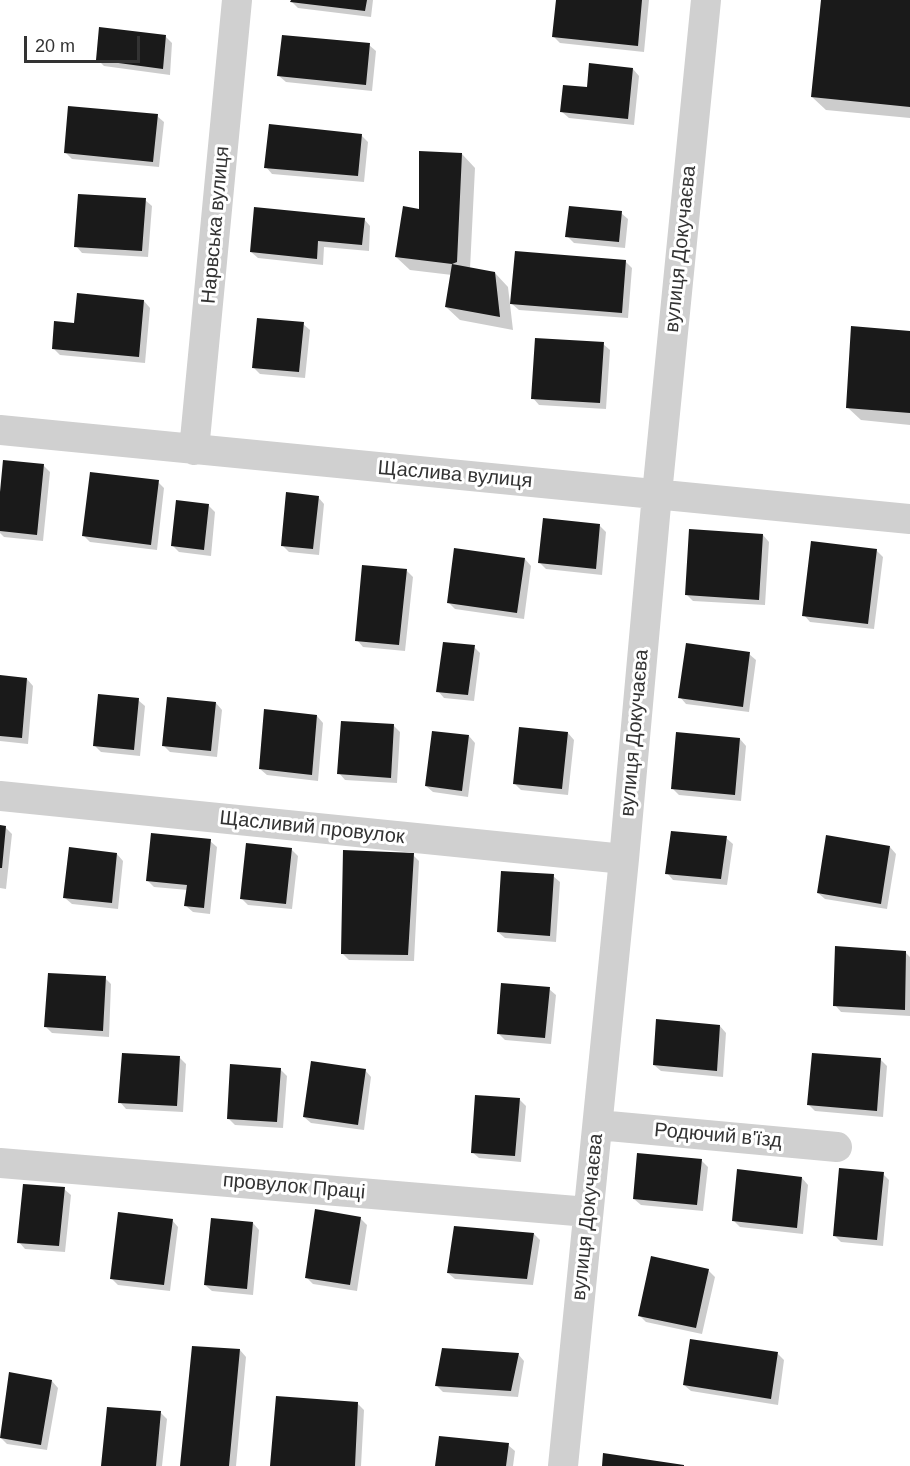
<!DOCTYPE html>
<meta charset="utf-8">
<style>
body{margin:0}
#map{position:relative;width:910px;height:1466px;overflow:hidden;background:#fff;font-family:Helvetica,sans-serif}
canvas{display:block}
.scale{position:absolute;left:24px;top:36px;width:116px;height:27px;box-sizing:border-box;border:3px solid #333;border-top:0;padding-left:8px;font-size:18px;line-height:21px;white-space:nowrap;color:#333;-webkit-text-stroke:4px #fff;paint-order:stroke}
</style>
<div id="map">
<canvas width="910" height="1466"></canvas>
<div class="scale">20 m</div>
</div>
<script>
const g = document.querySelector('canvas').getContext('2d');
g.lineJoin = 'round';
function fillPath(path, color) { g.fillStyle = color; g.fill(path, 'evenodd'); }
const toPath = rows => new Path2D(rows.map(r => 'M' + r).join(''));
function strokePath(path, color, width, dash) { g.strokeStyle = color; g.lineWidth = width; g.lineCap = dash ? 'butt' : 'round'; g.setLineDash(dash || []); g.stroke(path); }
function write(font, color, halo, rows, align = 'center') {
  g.font = font + ' Helvetica,sans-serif'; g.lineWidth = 6; g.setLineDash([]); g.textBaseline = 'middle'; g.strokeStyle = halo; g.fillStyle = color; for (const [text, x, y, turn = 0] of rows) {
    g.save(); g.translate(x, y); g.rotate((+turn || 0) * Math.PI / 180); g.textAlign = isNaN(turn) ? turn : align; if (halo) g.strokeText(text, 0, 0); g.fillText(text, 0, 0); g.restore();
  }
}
fillPath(toPath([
 [292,0,373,0,371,17,298,8,292,2],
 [557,0,649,0,644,52,560,43,554,37],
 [823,0,910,0,910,118,826,110,812,97],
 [166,37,172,43,170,75,104,66,98,60],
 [369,45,376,51,372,91,286,82,279,76],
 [633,69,639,76,634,125,569,118,562,112,588,88],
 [157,116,164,122,159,167,72,159,65,152],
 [361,135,368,142,364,182,272,174,266,167],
 [462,154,475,168,470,269,495,273,508,287,513,330,460,320,446,307,452,275,410,270,396,257,421,211],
 [145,200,152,206,148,257,82,253,76,246],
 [621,213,628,219,625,248,574,243,567,236],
 [364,219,370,226,369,251,324,247,323,265,258,258,251,252],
 [625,261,632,268,628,318,519,310,512,304],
 [144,301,150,308,145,363,60,355,53,348,76,325],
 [303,324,310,330,305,378,260,374,253,367],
 [910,333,910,425,861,420,847,407],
 [603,344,610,350,606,409,539,405,533,398],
 [43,465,50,472,43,541,4,537,0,533,0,506],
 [158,482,164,488,157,550,90,542,83,535],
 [318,497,324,504,319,555,289,552,282,545],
 [208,505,215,512,211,556,179,552,173,546],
 [599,525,606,532,602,575,546,569,540,563],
 [763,535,769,542,765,605,693,601,686,594],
 [876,550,883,557,874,629,810,622,804,615],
 [525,559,531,566,524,619,455,609,448,602],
 [407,571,413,577,405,651,363,647,357,640],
 [474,647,480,653,474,701,444,698,438,691],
 [749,654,756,660,749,712,686,704,680,697],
 [0,676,27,679,33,686,28,744,0,741],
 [138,700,145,706,140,756,101,752,95,746],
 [216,703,222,710,217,757,170,752,164,746],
 [317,716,323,723,318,781,267,775,260,769],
 [393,725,400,732,397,783,345,780,339,773],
 [568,733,574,740,568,795,521,790,515,784],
 [469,736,475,743,468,797,433,792,426,786],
 [740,739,746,746,741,801,679,795,672,788],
 [0,827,5,827,12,834,6,889,0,888],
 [726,838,733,844,727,885,673,880,667,873],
 [210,841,217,847,210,914,193,912,186,906,188,890,154,887,147,880],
 [890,847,896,854,887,909,825,899,818,893],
 [291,849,298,856,292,909,248,905,241,898],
 [117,854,123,861,118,909,72,904,65,898],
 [413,855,419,861,414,961,349,960,342,953],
 [553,876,560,882,556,942,505,938,498,932],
 [905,952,910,957,910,1016,841,1012,835,1005],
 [105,978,111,984,109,1037,52,1033,46,1027],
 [549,989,556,995,551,1044,505,1040,498,1033],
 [720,1026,726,1033,723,1077,661,1071,654,1065],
 [180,1058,186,1064,183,1112,126,1109,120,1102],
 [880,1059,887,1066,883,1117,815,1111,809,1105],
 [280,1069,287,1076,283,1128,235,1125,228,1118],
 [365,1070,371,1077,364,1130,311,1123,304,1117],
 [520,1100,526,1106,521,1162,479,1158,472,1152],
 [702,1161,708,1167,703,1211,641,1205,634,1199],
 [883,1174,889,1180,883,1246,841,1242,834,1235],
 [802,1178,808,1185,803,1234,740,1227,733,1220],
 [64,1189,71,1195,65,1252,25,1249,19,1242],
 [360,1218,367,1225,357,1291,313,1284,306,1277],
 [172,1220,178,1227,170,1291,118,1285,111,1278],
 [253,1223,259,1230,253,1295,212,1291,205,1285],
 [534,1234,540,1240,533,1285,455,1279,448,1273],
 [708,1270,715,1277,702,1334,646,1322,640,1316],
 [240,1350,246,1357,236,1466,182,1466],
 [518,1354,524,1361,518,1397,443,1392,437,1386],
 [778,1354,784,1360,778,1405,691,1391,684,1385],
 [52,1381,58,1388,47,1450,7,1444,1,1438],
 [358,1404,364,1410,361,1466,272,1466],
 [161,1413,167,1419,162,1466,102,1466],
 [508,1445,515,1451,513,1466,437,1466]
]), '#0003');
fillPath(toPath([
 [291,0,367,0,365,11,290,2],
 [556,0,642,0,638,46,552,37],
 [821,0,910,0,910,107,811,97],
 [99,27,166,35,163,69,96,60],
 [282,35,370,43,366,85,277,76],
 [589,63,633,68,628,119,560,112,563,85,587,87],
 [68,106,158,114,153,162,64,153],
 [269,124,362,134,358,176,264,168],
 [419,151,462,153,457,262,452,264,395,257,403,206,419,209],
 [78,194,146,198,142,251,74,247],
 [569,206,622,211,619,242,565,237],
 [254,207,365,218,362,245,318,241,317,259,250,252],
 [515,251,626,260,622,313,510,304],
 [452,264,495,272,500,317,445,307],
 [77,293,144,300,139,357,52,349,54,321,74,323],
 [257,318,304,322,299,372,252,368],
 [851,326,910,331,910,413,846,408],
 [535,338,604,342,600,403,531,399],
 [3,460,44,464,37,535,0,531,0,492],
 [90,472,159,480,151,545,82,536],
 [286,492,319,496,313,549,281,546],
 [176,500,209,504,204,550,171,546],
 [543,518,600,524,596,569,538,563],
 [689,529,763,534,759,600,685,595],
 [811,541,877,549,868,624,802,616],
 [454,548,525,558,517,613,447,603],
 [362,565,407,569,399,645,355,641],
 [443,642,475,645,468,695,436,692],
 [686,643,750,652,743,707,678,698],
 [0,675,27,678,22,738,0,736],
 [98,694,139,698,134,750,93,746],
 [167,697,216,702,211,751,162,746],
 [264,709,317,715,312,775,259,769],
 [341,721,394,724,391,778,337,774],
 [519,727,568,732,562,789,513,784],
 [432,731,469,735,462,791,425,786],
 [676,732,740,738,735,795,671,789],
 [0,825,6,826,2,868,0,868],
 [671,831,727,836,721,879,665,874],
 [151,833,211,839,204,908,184,906,187,885,146,881],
 [826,835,890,846,881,904,817,893],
 [246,843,292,848,286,904,240,899],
 [69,847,117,853,112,903,63,898],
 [343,850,414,853,408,955,341,954],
 [501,871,554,874,550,936,497,932],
 [835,946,906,951,905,1010,833,1006],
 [48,973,106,976,103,1031,44,1027],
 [501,983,550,987,545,1038,497,1034],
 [656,1019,720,1025,717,1071,653,1065],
 [122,1053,180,1056,177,1106,118,1103],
 [812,1053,881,1058,877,1111,807,1105],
 [311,1061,366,1069,358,1125,303,1117],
 [230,1064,281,1068,277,1122,227,1119],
 [475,1095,520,1098,515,1156,471,1153],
 [637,1153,702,1159,697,1205,633,1199],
 [839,1168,884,1172,877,1240,833,1236],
 [737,1169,802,1177,797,1228,732,1221],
 [23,1184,65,1187,59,1246,17,1243],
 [315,1209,361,1217,350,1285,305,1278],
 [118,1212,173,1219,164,1285,110,1279],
 [211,1218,253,1222,247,1289,204,1285],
 [454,1226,534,1233,527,1279,447,1273],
 [651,1256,709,1269,696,1328,638,1316],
 [690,1339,778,1352,771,1399,683,1385],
 [192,1346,240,1349,229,1466,180,1466],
 [442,1348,519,1353,511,1391,435,1386],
 [9,1372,52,1380,41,1445,0,1438],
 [276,1396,358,1402,355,1466,270,1466],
 [107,1407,161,1411,156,1466,101,1466],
 [439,1436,509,1443,506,1466,435,1466],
 [603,1453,684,1465,684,1466,602,1466]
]), '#1a1a1a');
strokePath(toPath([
 [0,430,910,519],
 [194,450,237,0],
 [0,796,624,859],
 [598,1125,837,1147],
 [0,1163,588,1212],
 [563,1466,624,859,657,494,706,0]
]), '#d0d0d0', 30);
write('20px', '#333', '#fff', [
 ["Нарвська вулиця",216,225,-85],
 ["вулиця Докучаєва",681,249,-84],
 ["Щаслива вулиця",455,475,5],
 ["вулиця Докучаєва",635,733,-85],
 ["Щасливий провулок",312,828,6],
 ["Родючий в'їзд",718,1136,5],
 ["провулок Праці",294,1187,5],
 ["вулиця Докучаєва",588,1217,-84]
]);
</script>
